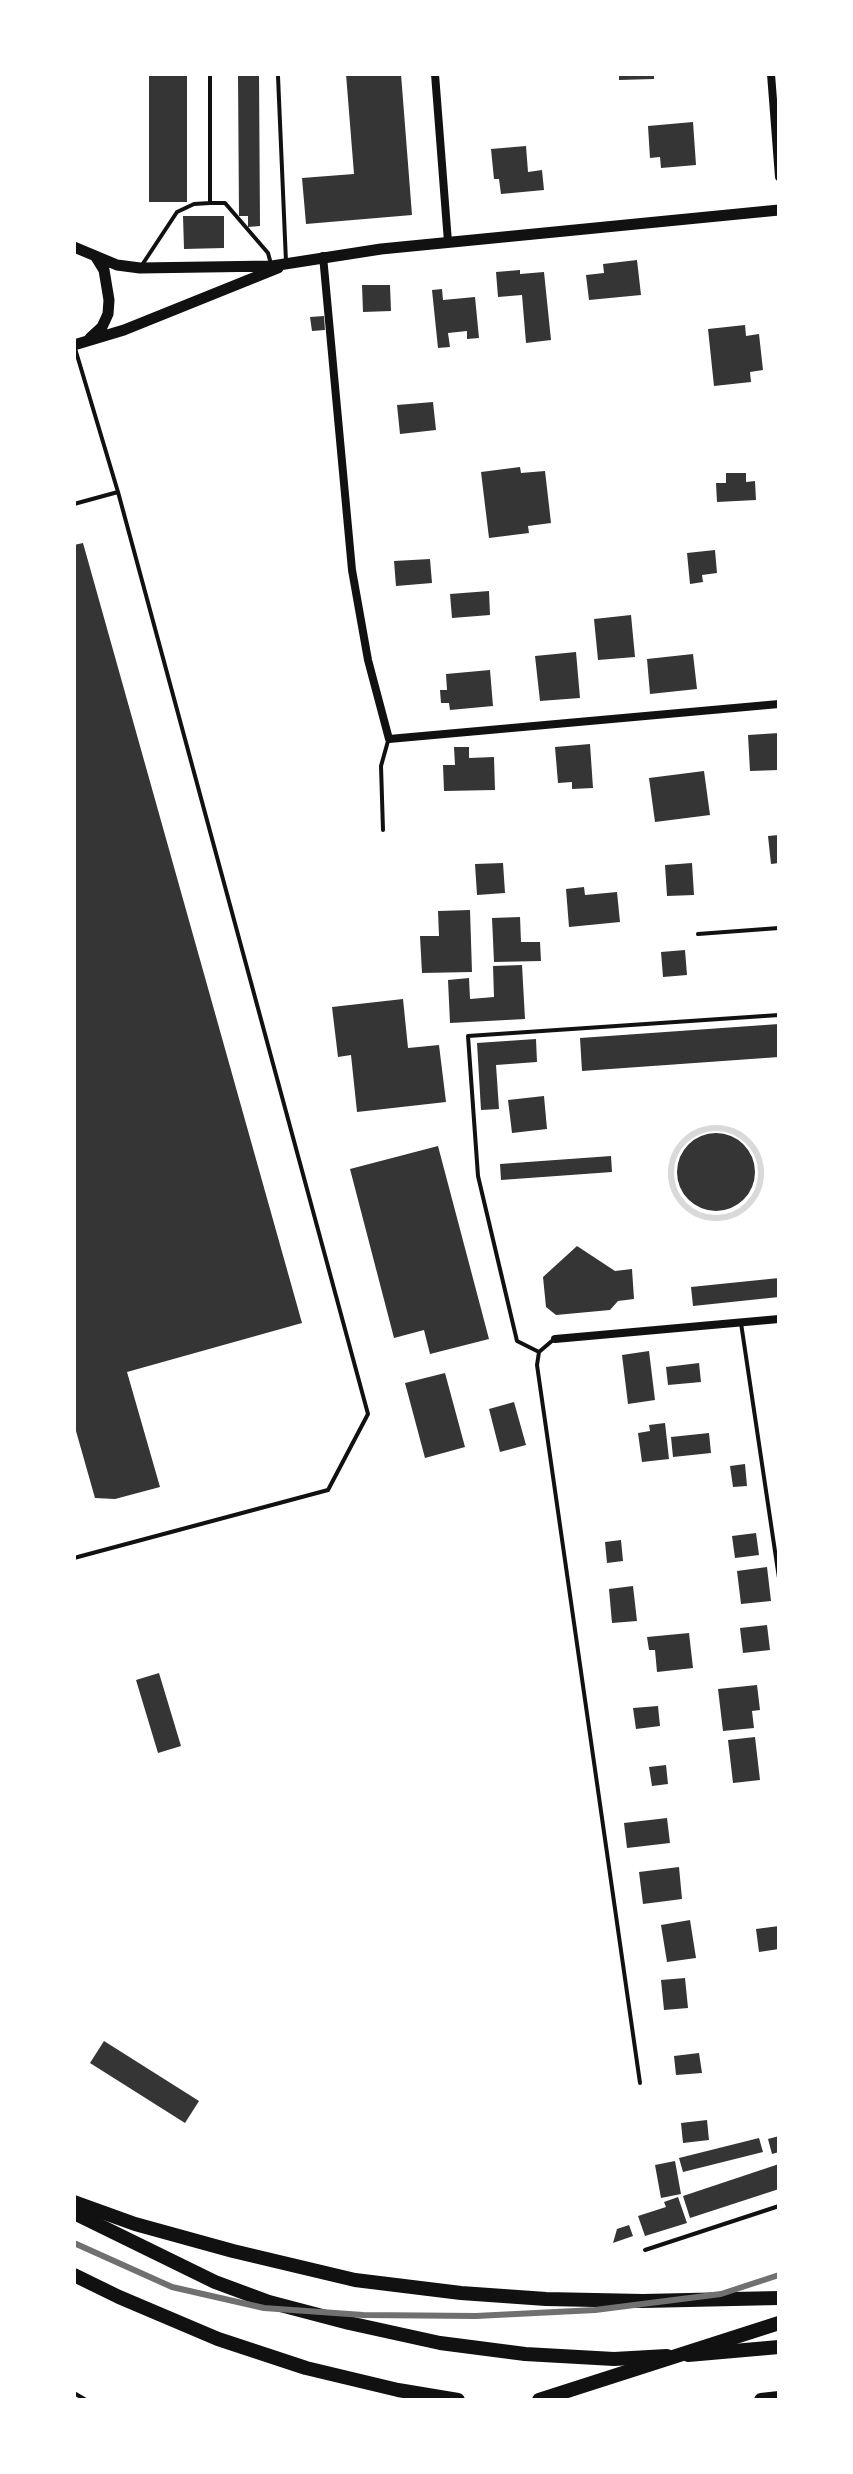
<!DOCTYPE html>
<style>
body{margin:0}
#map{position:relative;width:853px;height:2474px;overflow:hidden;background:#fff;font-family:"Work Sans",sans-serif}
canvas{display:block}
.frame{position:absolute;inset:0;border:76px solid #fff;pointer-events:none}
</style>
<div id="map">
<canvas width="853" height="2474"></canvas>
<div class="frame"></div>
</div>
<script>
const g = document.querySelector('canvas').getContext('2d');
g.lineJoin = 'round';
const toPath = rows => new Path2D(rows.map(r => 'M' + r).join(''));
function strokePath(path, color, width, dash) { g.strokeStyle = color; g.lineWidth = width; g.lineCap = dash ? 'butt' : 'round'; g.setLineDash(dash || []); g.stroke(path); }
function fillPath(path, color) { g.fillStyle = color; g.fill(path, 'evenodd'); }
strokePath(toPath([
 '671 1173a45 45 0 1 1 90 0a45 45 0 1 1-90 0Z'
]), '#d9d9d9', 6);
fillPath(toPath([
 [149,74,187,74,187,202,149,202],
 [238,74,259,74,260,226,248,227,248,216,239,216],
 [346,74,401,74,412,215,306,224,302,178,354,174],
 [619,74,654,74,654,79,619,80],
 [693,122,696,165,661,168,660,157,650,158,648,126],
 [526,146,528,172,542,170,544,190,501,194,499,179,494,179,491,149],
 [183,216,224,216,224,248,184,249],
 [637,260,641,295,589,300,586,275,604,273,603,264],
 [520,270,520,274,544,272,551,340,526,343,522,295,498,297,496,272],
 [362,285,390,285,391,311,363,312],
 [442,289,443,300,475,297,479,338,467,339,467,331,448,333,450,347,438,348,432,290],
 [324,316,325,330,312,331,310,317],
 [745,325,746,336,759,334,763,370,750,372,751,382,714,386,708,329],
 [433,402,436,430,400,434,397,405],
 [520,467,521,473,545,471,551,523,528,526,529,533,489,538,481,472],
 [726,473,746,473,746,482,755,481,756,500,717,502,716,483,726,483],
 [83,543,302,1323,127,1372,160,1487,115,1499,95,1498,74,1424,74,545],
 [715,550,717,573,702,575,703,582,690,584,687,553],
 [430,559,432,583,396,586,394,561],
 [489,591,490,615,452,618,450,594],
 [631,615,635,657,598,660,594,619],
 [576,652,580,698,540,701,535,656],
 [693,654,697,689,650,694,647,659],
 [490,670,493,706,450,710,449,703,441,703,440,690,447,690,446,674],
 [779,733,779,770,750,771,748,735],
 [590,744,593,788,572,789,572,782,558,783,555,747],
 [454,747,469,747,469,758,494,757,495,790,444,791,443,765,455,765],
 [704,771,710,815,655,822,649,778],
 [779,835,779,863,771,864,768,836],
 [503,863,505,893,477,895,475,864],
 [692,863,694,895,667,896,665,865],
 [584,887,585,895,617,892,620,922,569,927,566,889],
 [470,910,472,972,422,973,420,936,439,936,438,911],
 [520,917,521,942,540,942,541,961,494,962,492,918],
 [685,950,687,975,663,977,661,952],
 [522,965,525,1019,450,1023,448,980,469,978,470,999,494,997,493,966],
 [403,999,408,1048,439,1045,446,1102,357,1112,351,1055,338,1057,332,1007],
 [779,1024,779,1057,582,1071,580,1038],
 [536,1039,537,1062,496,1065,499,1109,481,1110,477,1043],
 [544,1096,547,1129,512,1133,508,1100],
 '677 1172a39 39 0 1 1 78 0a39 39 0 1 1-78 0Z',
 [438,1146,489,1339,430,1354,424,1330,394,1338,350,1169],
 [611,1156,612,1172,501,1180,500,1164],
 [577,1246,615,1271,632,1269,634,1299,618,1301,610,1310,556,1315,546,1307,543,1277],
 [779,1278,779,1297,693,1306,691,1287],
 [649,1351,655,1400,628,1404,622,1355],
 [699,1363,701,1382,668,1385,666,1367],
 [445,1373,465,1447,425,1458,405,1383],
 [514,1402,526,1445,500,1452,489,1409],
 [665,1423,669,1459,642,1462,638,1433,650,1431,649,1425],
 [709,1433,711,1453,673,1457,671,1437],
 [745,1464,747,1486,733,1487,730,1466],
 [756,1533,759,1555,735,1558,732,1536],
 [621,1540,623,1561,607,1563,605,1542],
 [767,1567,771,1601,741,1604,737,1571],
 [633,1586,637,1621,612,1623,609,1589],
 [767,1625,770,1650,743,1653,740,1628],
 [689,1633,693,1668,657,1672,655,1650,649,1650,647,1637],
 [159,1673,181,1746,158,1753,136,1680],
 [757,1685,760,1710,752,1711,754,1728,723,1731,718,1689],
 [658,1706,660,1726,636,1729,633,1708],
 [755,1737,760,1780,733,1783,728,1740],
 [666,1765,668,1784,652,1786,649,1767],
 [667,1818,670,1843,627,1848,624,1823],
 [679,1867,682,1899,643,1904,639,1872],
 [690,1920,696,1958,667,1962,661,1925],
 [779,1926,779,1949,759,1952,756,1929],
 [685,1978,688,2008,664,2010,661,1980],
 [104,2041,199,2101,185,2123,90,2063],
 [699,2053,702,2073,676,2075,674,2056],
 [707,2120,709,2140,683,2143,681,2123],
 [779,2136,779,2152,772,2154,768,2139],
 [759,2138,763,2152,683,2172,679,2158],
 [675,2161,681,2194,661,2198,655,2165],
 [779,2164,779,2189,690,2218,683,2196],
 [678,2197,687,2223,645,2236,638,2216,666,2207,664,2202],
 [629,2225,633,2236,613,2243,617,2229]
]), '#353535');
strokePath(toPath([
 [278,76,286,262],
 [210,203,210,74],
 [142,265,177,212,194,204,210,203,225,203,268,253,271,264],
 [74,504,118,492],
 [383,830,381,766,388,741],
 [698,934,779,928],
 [741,1323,779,1578],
 [553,1340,539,1352,537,1365,640,2083],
 [539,1352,517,1341,478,1176,468,1036,779,1015],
 [74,1558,328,1490,368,1414,118,492,74,345],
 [645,2250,779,2206],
 [74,2393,86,2400]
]), '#111', 4);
strokePath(toPath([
 [435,74,448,242],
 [771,74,779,177],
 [323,256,352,570,368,660,389,739,779,704],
 [555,1339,779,1319]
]), '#111', 8);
strokePath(toPath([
 [74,247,117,265,140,268,272,266,381,249,779,210],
 [90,338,102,327,108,314,109,300,104,270,96,257],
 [74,345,124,330,278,268]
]), '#111', 11);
strokePath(toPath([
 [74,2213,215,2282,269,2302,349,2323,440,2343,525,2354,614,2359,667,2356],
 [74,2275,119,2297,218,2339,306,2368,398,2390,458,2400],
 [688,2355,779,2347],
 [761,2400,779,2398]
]), '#111', 14);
strokePath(toPath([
 [74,2202,135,2224,233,2251,355,2280,461,2293,546,2299,643,2301,779,2298],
 [539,2400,779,2323]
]), '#111', 14);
strokePath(toPath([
 [74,2243,172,2287,264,2308,363,2315,476,2316,595,2310,721,2294,779,2275]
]), '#707070', 6);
</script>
